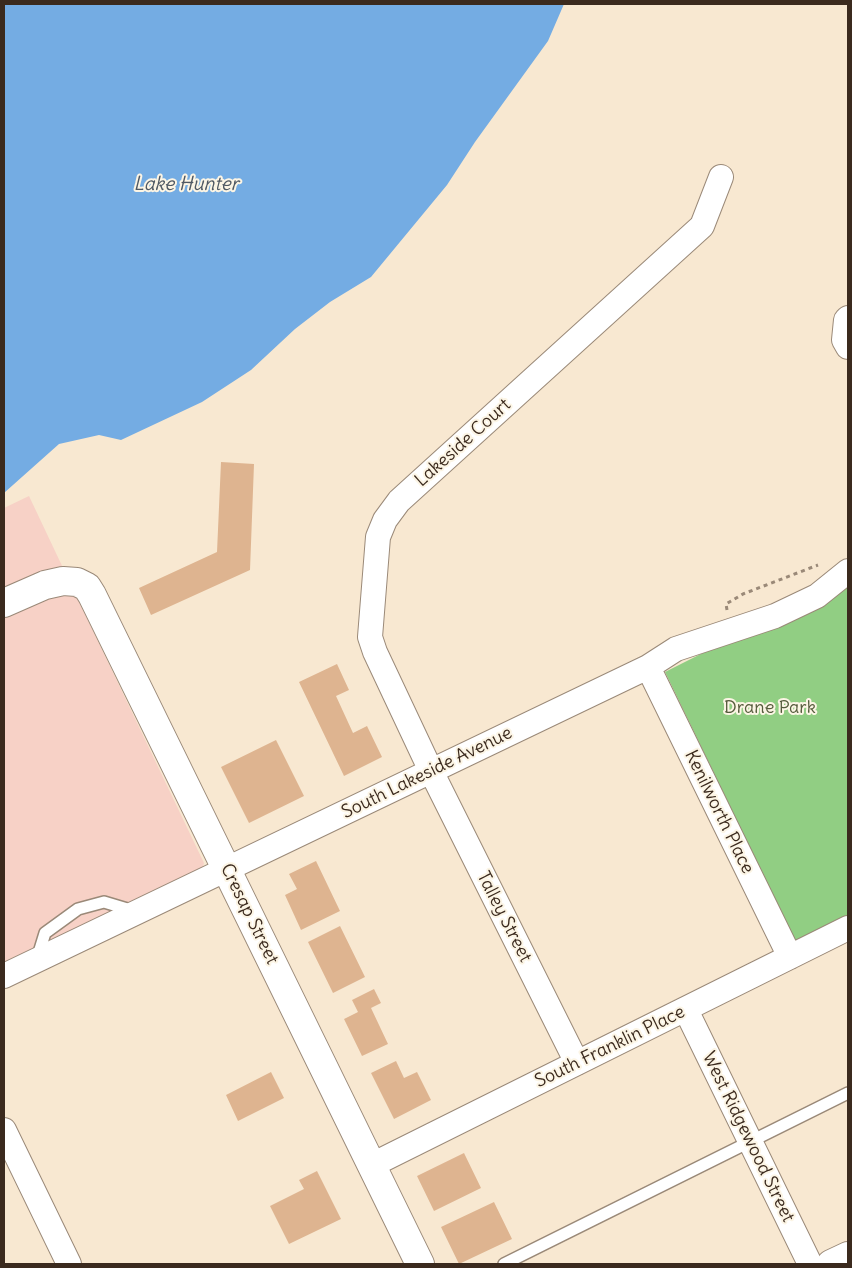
<!DOCTYPE html>
<style>
body{margin:0}
#map{position:relative;width:852px;height:1268px;overflow:hidden;background:#f8e8d1;font-family:Delius,sans-serif}
canvas{display:block}
.frame{position:absolute;inset:0;border:5px solid #3b2a1e;pointer-events:none}
</style>
<div id="map">
<canvas width="852" height="1268"></canvas>
<div class="frame"></div>
</div>
<script>
const g = document.querySelector('canvas').getContext('2d');
g.lineJoin = 'round';
function fillPath(path, color) { g.fillStyle = color; g.fill(path, 'evenodd'); }
const toPath = rows => new Path2D(rows.map(r => 'M' + r).join(''));
function strokePath(path, color, width, dash) { g.strokeStyle = color; g.lineWidth = width; g.lineCap = dash ? 'butt' : 'round'; g.setLineDash(dash || []); g.stroke(path); }
function write(font, color, halo, rows, align = 'center') {
  g.font = font + ' Delius,sans-serif'; g.lineWidth = 4; g.setLineDash([]); g.textBaseline = 'middle'; g.strokeStyle = halo; g.fillStyle = color; for (const [text, x, y, turn = 0] of rows) {
    g.save(); g.translate(x, y); g.rotate((+turn || 0) * Math.PI / 180); g.textAlign = isNaN(turn) ? turn : align; if (halo) g.strokeText(text, 0, 0); g.fillText(text, 0, 0); g.restore();
  }
}
fillPath(toPath([
 [29,496,64,570,4,590,4,508],
 [63,592,76,595,204,863,202,870,4,962,4,614]
]), '#f7d1c6');
fillPath(toPath([
 [848,580,848,916,796,943,665,672]
]), '#91ce83');
fillPath(toPath([
 [4,4,564,4,548,41,475,142,447,185,371,277,330,302,295,329,251,370,202,402,121,440,99,435,59,444,4,493]
]), '#74ace3');
fillPath(toPath([
 [221,462,254,464,250,570,151,615,139,588,217,552],
 [337,664,349,690,336,696,353,733,367,726,382,757,344,776,299,682],
 [276,740,304,796,249,823,221,767],
 [316,861,340,911,301,930,285,895,297,889,289,874],
 [340,926,365,977,333,993,308,942],
 [374,989,381,1003,371,1008,388,1044,362,1056,344,1019,358,1012,352,1000],
 [396,1061,404,1078,417,1072,431,1100,394,1119,371,1073],
 [271,1072,284,1098,238,1121,226,1095],
 [464,1153,481,1188,434,1211,417,1176],
 [317,1171,341,1219,289,1244,270,1206,304,1189,299,1180],
 [494,1202,512,1239,459,1264,441,1227]
]), '#deb490');
const service = toPath([
 [37,959,45,933,78,909,104,902,134,911],
 [504,1264,848,1093]
]);
const minor = toPath([
 [848,318,846,320,844,340,848,347],
 [648,667,790,957],
 [4,976,648,667,676,649,775,616,817,596,848,571],
 [686,1010,810,1264],
 [577,1063,431,771,375,652,370,637,378,537,385,520,399,501,702,226,721,177],
 [4,1130,69,1264],
 [372,1165,848,928]
]);
const tertiary = toPath([
 [4,603,45,585,63,581,77,582,87,587,92,595,420,1264],
 [831,1264,848,1256]
]);
strokePath(service, '#9a8978', 14);
strokePath(minor, '#9a8978', 26);
strokePath(tertiary, '#9a8978', 30);
strokePath(toPath([
 [727,610,726,604,743,594,818,565]
]), '#9a8978', 3, [4, 4]);
strokePath(service, '#fff', 11);
strokePath(minor, '#fff', 24);
strokePath(tertiary, '#fff', 28);
write('18px', '#3b2a1e', '#fcf5e5', [
 ["Lakeside Court",463,443,-42],
 ["South Lakeside Avenue",427,773,-26],
 ["Kenilworth Place",719,812,64],
 ["Cresap Street",249,914,64],
 ["Talley Street",504,917,63],
 ["South Franklin Place",610,1047,-26],
 ["West Ridgewood Street",748,1137,64]
]);
write('18px', '#555b3c', '#fcf5e5', [
 ["Drane Park",770,708]
]);
write('italic 19px', '#4f5863', '#fcf5e5', [
 ["Lake Hunter",186,185]
]);
</script>
